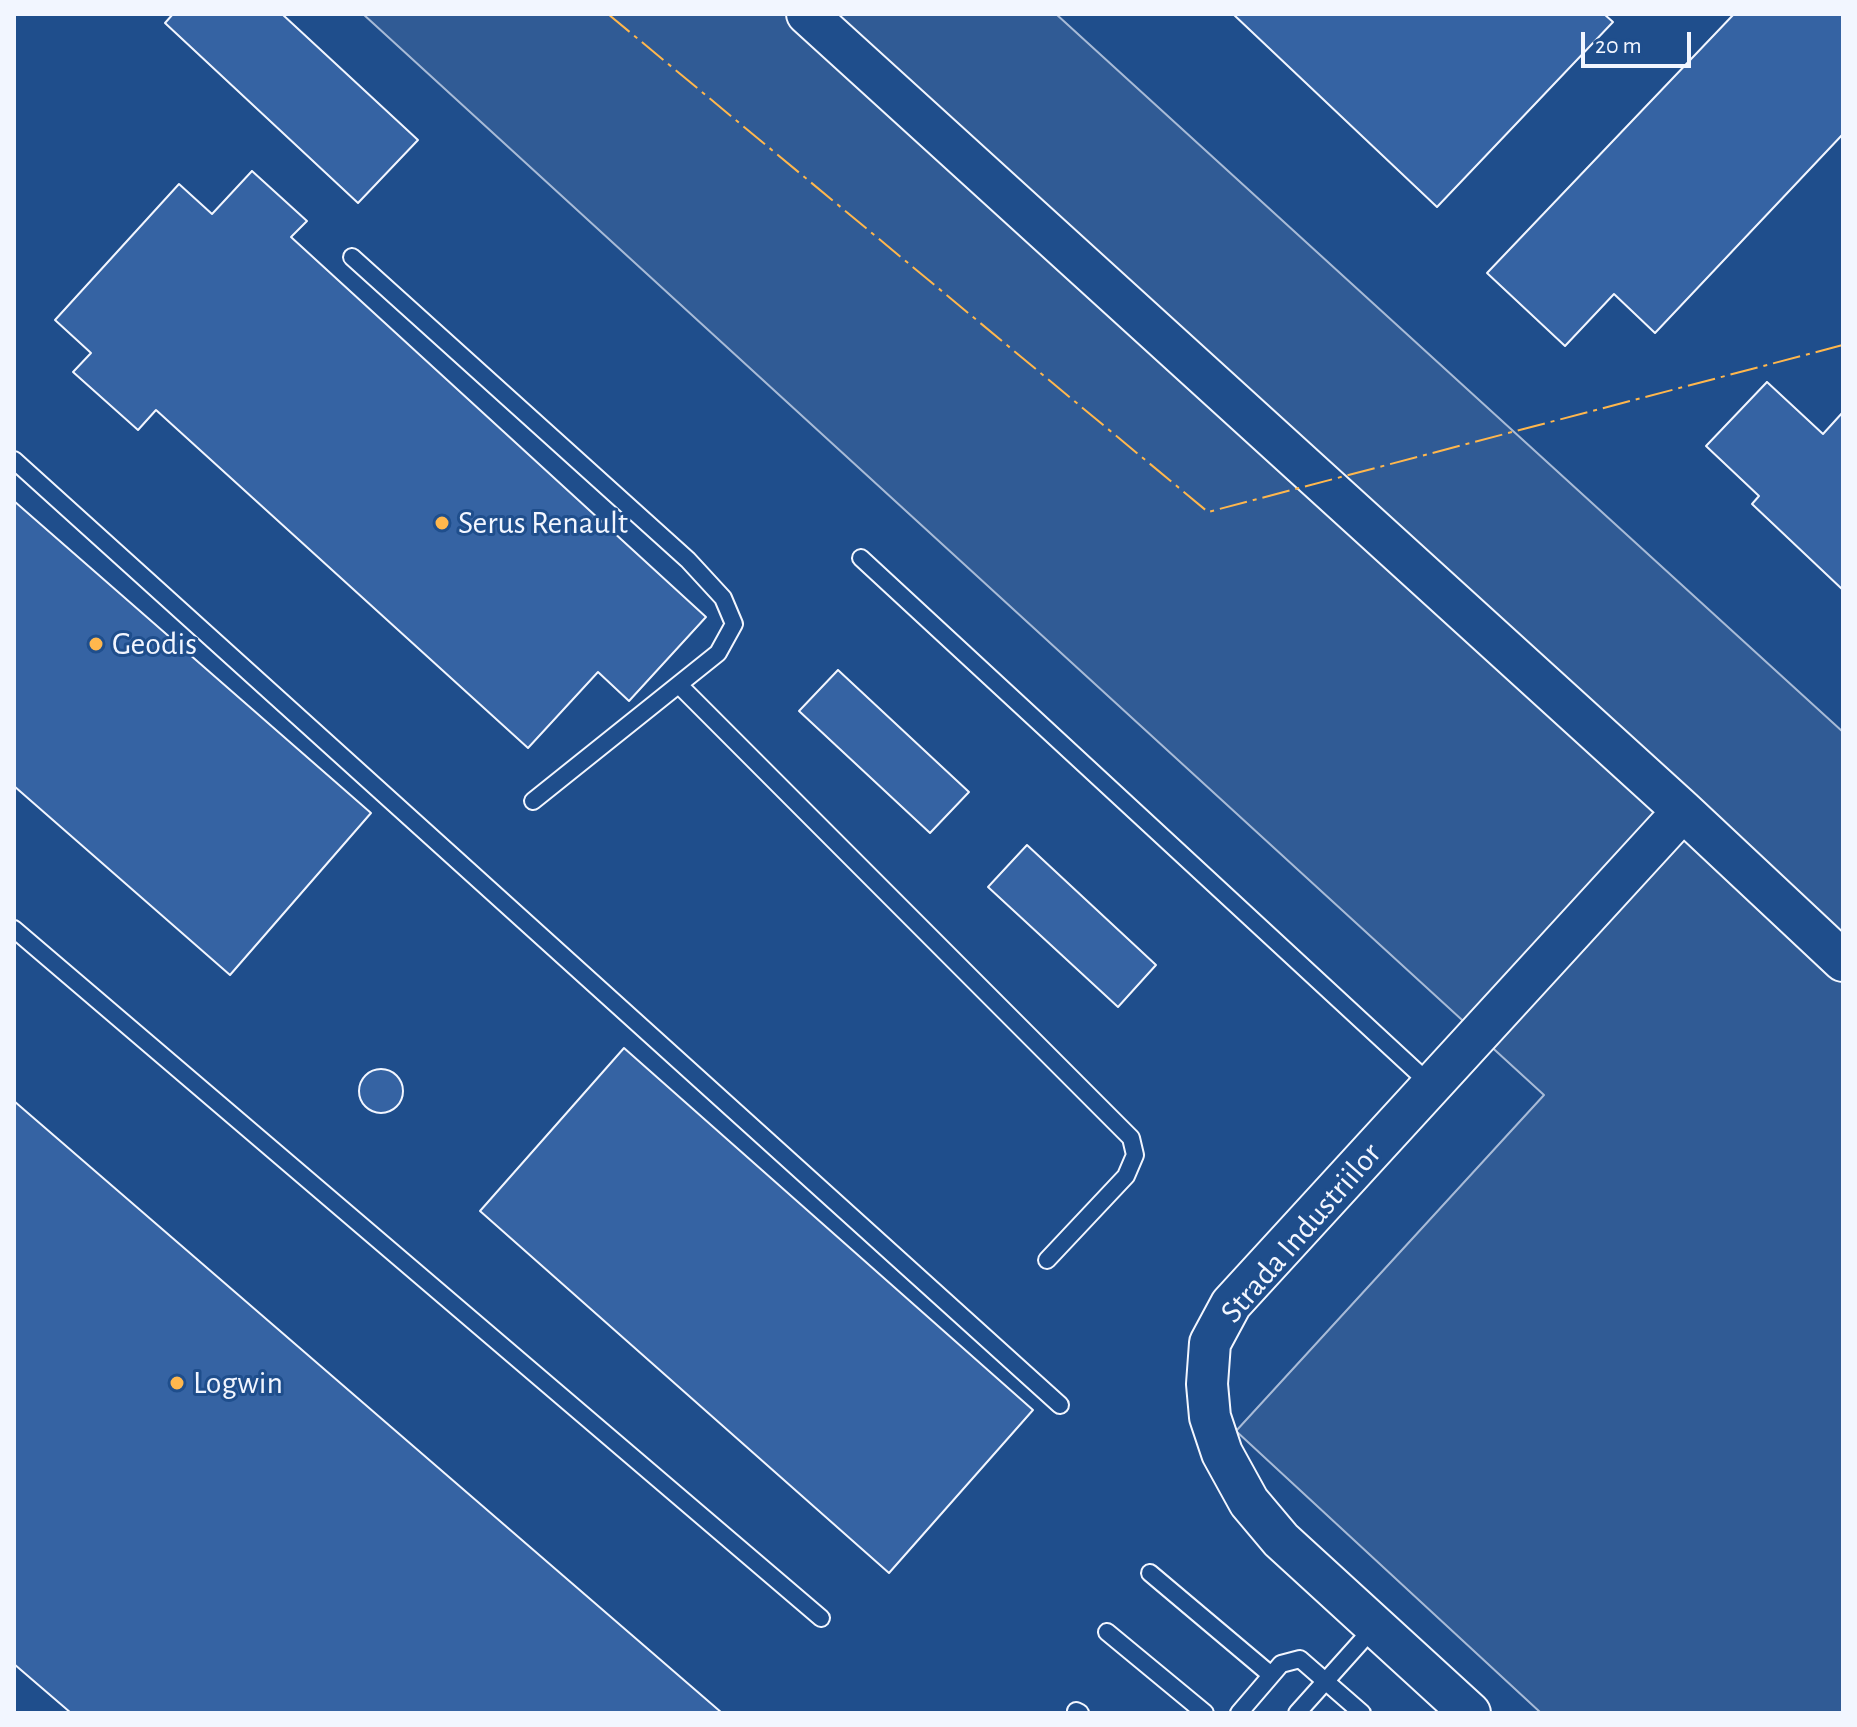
<!DOCTYPE html>
<style>
body{margin:0}
#map{position:relative;width:1857px;height:1727px;overflow:hidden;background:#1f4e8c;font-family:"Alegreya Sans",sans-serif}
canvas{display:block}
.frame{position:absolute;inset:0;border:16px solid #f2f6ff;pointer-events:none}
.scale{position:absolute;left:1581px;top:32px;width:110px;height:36px;box-sizing:border-box;border:4px solid #f2f6ff;border-top:0;padding-left:10px;font-size:24px;line-height:28px;white-space:nowrap;color:#f2f6ff;-webkit-text-stroke:6px #1f4e8c;paint-order:stroke}
</style>
<div id="map">
<canvas width="1857" height="1727"></canvas>
<div class="frame"></div>
<div class="scale">20 m</div>
</div>
<script>
const g = document.querySelector('canvas').getContext('2d');
g.lineJoin = 'round';
function fillPath(path, color) { g.fillStyle = color; g.fill(path, 'evenodd'); }
const toPath = rows => new Path2D(rows.map(r => 'M' + r).join(''));
function strokePath(path, color, width, dash) { g.strokeStyle = color; g.lineWidth = width; g.lineCap = dash ? 'butt' : 'round'; g.setLineDash(dash || []); g.stroke(path); }
function write(font, color, halo, rows, align = 'center') {
  g.font = font + ' "Alegreya Sans",sans-serif'; g.lineWidth = 6; g.setLineDash([]); g.textBaseline = 'middle'; g.strokeStyle = halo; g.fillStyle = color; for (const [text, x, y, turn = 0] of rows) {
    g.save(); g.translate(x, y); g.rotate((+turn || 0) * Math.PI / 180); g.textAlign = isNaN(turn) ? turn : align; if (halo) g.strokeText(text, 0, 0); g.fillText(text, 0, 0); g.restore();
  }
}
const built = toPath([
 [363,14,1056,14,1843,732,1843,1713,1541,1713,1236,1431,1544,1095,363,14]
]);
fillPath(built, '#305b95');
strokePath(built, '#a8bbd7', 2);
const building = toPath([
 [173,14,282,14,418,140,358,203,165,23,173,14],
 [1233,14,1604,14,1613,22,1437,207,1233,14],
 [1734,14,1843,14,1843,134,1655,333,1614,294,1565,346,1487,273,1734,14],
 [252,171,307,221,291,237,706,617,629,701,598,672,528,748,156,410,138,430,73,372,91,353,55,320,179,184,212,214,252,171],
 [1767,382,1823,434,1843,412,1843,590,1752,504,1759,496,1706,446,1767,382],
 [14,501,371,813,230,975,14,786,14,501],
 [838,670,969,792,930,833,799,711,838,670],
 [1027,845,1156,965,1118,1007,988,887,1027,845],
 [624,1048,1033,1410,889,1573,480,1211,624,1048],
 '359 1091a22 22 0 1 1 44 0a22 22 0 1 1-44 0Z',
 [14,1101,722,1713,71,1713,14,1664,14,1101]
]);
fillPath(building, '#3563a3');
strokePath(building, '#f2f6ff', 2);
const service = toPath([
 [352,257,688,560,723,598,734,624,718,653,533,801],
 [14,460,1060,1405],
 [861,558,1430,1084],
 [679,685,1131,1138,1135,1155,1126,1176,1047,1260],
 [14,929,821,1618],
 [1150,1573,1271,1675],
 [1107,1632,1205,1713],
 [1076,1711,1080,1713],
 [1239,1713,1281,1664,1300,1659,1362,1713],
 [1297,1713,1375,1626]
]);
const tertiary = toPath([
 [807,14,1683,811,1843,961],
 [1470,1713,1281,1540,1249,1502,1222,1453,1210,1417,1207,1384,1210,1343,1231,1304,1683,811]
]);
strokePath(service, '#f2f6ff', 20);
strokePath(tertiary, '#f2f6ff', 44);
strokePath(service, '#1f4e8c', 16);
strokePath(tertiary, '#1f4e8c', 40);
strokePath(toPath([
 [608,14,1208,512,1843,345]
]), '#ffb74d', 2, [28, 6, 4, 6]);
for (const [x, y, r, color] of [
 [442,523,8,"#ffb74d"],
 [96,644,8,"#ffb74d"],
 [177,1383,8,"#ffb74d"]
]) { const dot = new Path2D(); dot.arc(x, y, r, 0, 2 * Math.PI); g.fillStyle = color; g.fill(dot); strokePath(dot, '#1f4e8c', 3); }
write('32px', '#f2f6ff', '#1f4e8c', [
 ["Serus Renault",458,523],
 ["Geodis",112,644],
 ["Logwin",193,1383]
], 'left');
write('32px', '#f2f6ff', '#1f4e8c', [
 ["Strada Industriilor",1301,1233,-49]
]);
</script>
